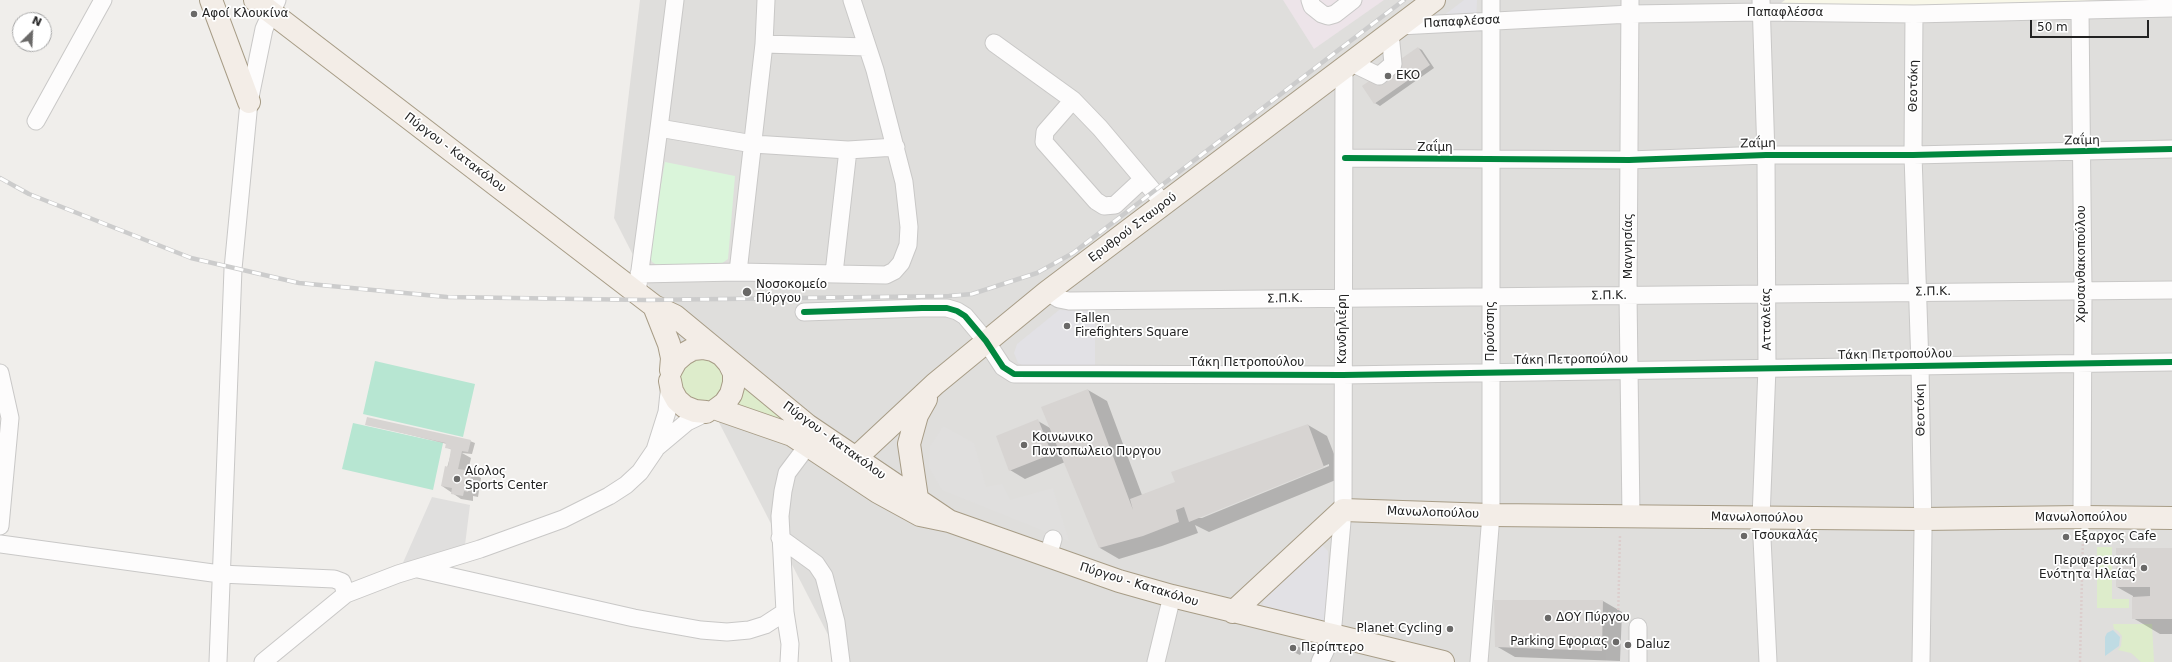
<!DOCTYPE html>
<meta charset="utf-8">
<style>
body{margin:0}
#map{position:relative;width:2172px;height:662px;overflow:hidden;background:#f0eeeb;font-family:"DejaVu Sans",sans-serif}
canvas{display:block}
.north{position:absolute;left:12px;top:12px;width:40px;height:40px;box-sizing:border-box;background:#fff;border:1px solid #a7a7a7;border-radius:50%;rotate:24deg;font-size:11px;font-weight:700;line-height:16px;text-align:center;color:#222}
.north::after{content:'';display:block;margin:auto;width:14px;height:18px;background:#6a6968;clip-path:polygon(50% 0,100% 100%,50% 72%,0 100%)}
.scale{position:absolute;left:2030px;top:20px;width:119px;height:18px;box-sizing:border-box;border:2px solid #222;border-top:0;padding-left:5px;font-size:12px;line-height:14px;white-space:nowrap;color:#222;-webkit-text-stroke:3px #fff;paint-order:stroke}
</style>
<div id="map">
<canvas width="2172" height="662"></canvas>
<div class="north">N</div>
<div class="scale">50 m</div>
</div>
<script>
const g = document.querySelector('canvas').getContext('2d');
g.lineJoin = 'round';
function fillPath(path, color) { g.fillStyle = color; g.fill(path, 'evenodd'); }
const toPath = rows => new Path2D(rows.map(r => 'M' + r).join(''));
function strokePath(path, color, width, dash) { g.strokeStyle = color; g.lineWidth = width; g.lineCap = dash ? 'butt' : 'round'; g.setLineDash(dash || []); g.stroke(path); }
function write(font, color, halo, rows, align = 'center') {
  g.font = font + ' "DejaVu Sans",sans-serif'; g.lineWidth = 3.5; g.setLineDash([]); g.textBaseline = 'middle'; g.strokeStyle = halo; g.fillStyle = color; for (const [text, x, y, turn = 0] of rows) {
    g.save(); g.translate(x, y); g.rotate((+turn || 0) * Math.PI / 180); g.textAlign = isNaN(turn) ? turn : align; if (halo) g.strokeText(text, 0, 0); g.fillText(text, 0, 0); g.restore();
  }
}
fillPath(toPath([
 [640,0,2172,0,2172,662,842,662,614,218]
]), '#dfdedc');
fillPath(toPath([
 [1283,0,1384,0,1314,49]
]), '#ede4e9');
fillPath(toPath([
 [1785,0,2112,0,1772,10]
]), '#f8f7e8');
fillPath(toPath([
 [713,357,727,377,718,399,703,405,681,394,678,370,689,358],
 [743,381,789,416,784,424,732,406],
 [2097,547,2112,547,2112,599,2129,599,2129,608,2097,608],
 [2113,624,2152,624,2154,662,2141,662,2131,653,2118,650,2121,646,2122,636,2118,631,2114,629]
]), '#ddeccb');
fillPath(toPath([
 [665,162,735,176,728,259,717,267,657,265,652,262,649,253]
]), '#daf5da');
fillPath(toPath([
 [375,361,475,384,463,437,363,414],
 [353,423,443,443,433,490,342,469]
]), '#b7e6d2');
fillPath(toPath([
 [943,426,974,443,986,487,1002,484,1010,500,1053,488,1069,541,942,490,929,468,930,446],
 [432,497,470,505,464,553,398,574],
 [1604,622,1627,622,1628,662,1606,662]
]), '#e0dfde');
fillPath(toPath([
 [1464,0,1477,0,1476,22,1443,16],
 [1059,310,1095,311,1095,366,1025,366,1018,363,1014,353,1017,344],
 [1321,544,1328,551,1328,618,1325,624,1264,610,1262,606,1265,597,1311,545]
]), '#e2e1e5');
fillPath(toPath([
 [2113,630,2120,637,2119,646,2105,656,2105,637,2107,633]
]), '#bfdbe3');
fillPath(toPath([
 [1418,48,1422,50,1434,68,1380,106,1375,103],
 [1088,390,1107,401,1142,495,1177,483,1308,425,1327,436,1343,477,1209,532,1195,525,1198,533,1162,546,1119,559,1100,548,1065,462,1025,479,1010,470,1038,421,1050,428],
 [1329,464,1329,466,1202,518,1197,518],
 [367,424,470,441,475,443,472,454,462,453,471,458,468,471,481,478,478,497,473,496,473,501,461,499,442,486,452,450,446,447,447,444],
 [2172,549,2172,634,2160,634,2133,618,2133,596,2117,587],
 [1495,601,1603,601,1622,612,1620,661,1515,657,1496,646],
 [1291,643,1303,649,1300,655,1289,650]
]), '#0003');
fillPath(toPath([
 [1418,47,1430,65,1374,104,1362,86],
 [1088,389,1133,510,1130,499,1175,482,1171,472,1308,424,1324,467,1189,522,1184,507,1176,510,1179,522,1143,536,1099,548,1041,407],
 [367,417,471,440,468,452,462,451,458,469,472,471,468,492,464,491,463,496,451,494,452,488,441,486,445,466,448,467,451,449,445,448,446,443,365,425],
 [1038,419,1052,454,1009,471,996,436],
 [2116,548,2172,548,2172,619,2132,619,2132,597,2150,596,2150,587,2116,587],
 [1494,600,1603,600,1602,651,1495,647],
 [1291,642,1299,645,1296,653,1287,650]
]), '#d7d4d2');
const minor = toPath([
 [675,0,659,128,753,144,848,150,896,147],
 [1310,0,1312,6,1322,14,1328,16,1335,14,1353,0],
 [1630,0,1628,295,1631,516],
 [1761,0,1766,155,1767,368,1761,518,1768,662],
 [2080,11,2083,291,2082,517],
 [1914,14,1913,155,1920,366,1923,531,1921,662],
 [1399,26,1631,14,1762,12,1914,14,2172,8],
 [994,43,1073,100,1100,128,1164,204],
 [764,44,867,47],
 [1352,63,1379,76,1393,64,1390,33],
 [1073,100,1045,132,1044,142,1096,201,1104,206,1115,205,1143,179],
 [36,121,103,0],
 [1345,158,1629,160,1766,155,1913,155,2172,149],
 [738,272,764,44,766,0],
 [834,273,848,150],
 [639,274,738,272,886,275,894,271,901,263,908,245,909,227,904,182,875,70,852,0],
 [638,285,659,128],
 [1047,292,1059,299,1069,301,2172,290],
 [804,312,922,308,947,308,957,311,965,316,986,341,1003,367,1014,374,1343,375,2172,362],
 [0,373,10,418,0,526],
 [656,448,687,422,710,411],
 [780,538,816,564,824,576,836,622,841,662],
 [0,544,220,574,334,579,342,582,346,594],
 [1048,556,1053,539],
 [418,569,634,618,701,630,727,632,749,630,765,625,785,612],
 [1638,627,1638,662],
 [218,662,233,269,249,102,264,29,277,0],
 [263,662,346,594,398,574,480,549,563,519,609,496,626,485,640,472,655,450,667,412,670,383],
 [789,662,790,644,785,612,780,516,783,491,787,473,808,445],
 [1156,662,1172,596],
 [1320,662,1332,636,1343,510,1344,69],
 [1479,662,1491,515,1491,0]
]);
const major = toPath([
 [211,0,249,102],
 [255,0,654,306,675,316,807,425,949,521],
 [654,306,669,344,672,358,671,370],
 [671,370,676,361,684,354,693,349,703,348,713,350,722,355,729,363,734,373,734,383,731,394,725,403,717,409],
 [670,381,672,391,677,400,685,407,695,411,706,412],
 [717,409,792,435,878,492,920,515,949,521,1119,581,1172,596,1443,662],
 [845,468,935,384,1047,292,1434,0],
 [917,498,909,444,917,415,926,399],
 [1233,612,1343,510,1491,515,1922,519,2082,517,2172,518]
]);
strokePath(minor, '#c9c8c7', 19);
strokePath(major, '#a79c86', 24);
strokePath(toPath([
 [1618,622,1620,534],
 [2080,662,2083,535]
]), '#dccecd', 2.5, [2, 2]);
strokePath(minor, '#fdfcfc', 17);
strokePath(major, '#f3ede7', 22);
const rail = toPath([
 [0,178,29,194,191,258,299,283,447,297,646,300,949,296,972,294,1037,273,1073,253,1404,0]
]);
strokePath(rail, '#ccc', 4.5);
strokePath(rail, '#fff', 3, [9]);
strokePath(toPath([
 [1345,158,1629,160,1766,155,1913,155,2172,149],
 [804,312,922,308,947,308,957,311,965,316,986,341,1003,367,1014,374,1343,375,2172,362]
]), '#00873e', 6);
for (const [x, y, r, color] of [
 [194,14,4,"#6a6968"],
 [1388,76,4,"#6a6968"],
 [747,292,5,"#6a6968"],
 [1067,326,4,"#6a6968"],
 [1024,445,4,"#6a6968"],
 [457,479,4,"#6a6968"],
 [1744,536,4,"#6a6968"],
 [2066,537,4,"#6a6968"],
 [2144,568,4,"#6a6968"],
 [1548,618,4,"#6a6968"],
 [1450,629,4,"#6a6968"],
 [1616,642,4,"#6a6968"],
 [1628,645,4,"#6a6968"],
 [1293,648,4,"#6a6968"]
]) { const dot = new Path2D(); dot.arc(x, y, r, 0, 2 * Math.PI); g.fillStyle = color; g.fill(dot); strokePath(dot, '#fff', 1.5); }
write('12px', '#222', '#fff', [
 ["Παπαφλέσσα",1785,13],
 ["Παπαφλέσσα",1462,22,-3],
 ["Θεοτόκη",1914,86,-89],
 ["Ζαΐμη",2082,141,-1],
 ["Ζαΐμη",1758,144,-1],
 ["Ζαΐμη",1435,148],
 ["Πύργου - Κατακόλου",455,153,37],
 ["Ερυθρού Σταυρού",1133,228,-37],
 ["Μαγνησίας",1629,246,-90],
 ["Χρυσανθακοπούλου",2082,264,-90],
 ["Σ.Π.Κ.",1933,292,-1],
 ["Σ.Π.Κ.",1609,296,-1],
 ["Σ.Π.Κ.",1285,299,-1],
 ["Ατταλείας",1767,319,-91],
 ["Κανδηλιέρη",1343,329,-90],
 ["Προύσσης",1491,331,-90],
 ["Τάκη Πετροπούλου",1895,355,-1],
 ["Τάκη Πετροπούλου",1571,360,-1],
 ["Τάκη Πετροπούλου",1247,363],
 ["Θεοτόκη",1921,410,-91],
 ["Πύργου - Κατακόλου",834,441,36],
 ["Μανωλοπούλου",1433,513,2],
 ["Μανωλοπούλου",1757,518,1],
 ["Μανωλοπούλου",2081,518],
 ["Πύργου - Κατακόλου",1139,585,17]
]);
write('12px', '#222', '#fff', [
 ["Αφοί Κλουκίνα",202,14],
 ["EKO",1396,76],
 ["Νοσοκομείο",756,285],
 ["Πύργου",756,299],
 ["Fallen",1075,319],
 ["Firefighters Square",1075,333],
 ["Κοινωνικο",1032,438],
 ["Παντοπωλειο Πυργου",1032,452],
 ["Αίολος",465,472],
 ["Sports Center",465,486],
 ["Τσουκαλάς",1752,536],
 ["Εξαρχος Cafe",2074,537],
 ["Περιφερειακή",2136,561,"right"],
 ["Ενότητα Ηλείας",2136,575,"right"],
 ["ΔΟΥ Πύργου",1556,618],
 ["Planet Cycling",1442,629,"right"],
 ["Parking Εφοριας",1608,642,"right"],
 ["Daluz",1636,645],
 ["Περίπτερο",1301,648]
], 'left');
</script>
